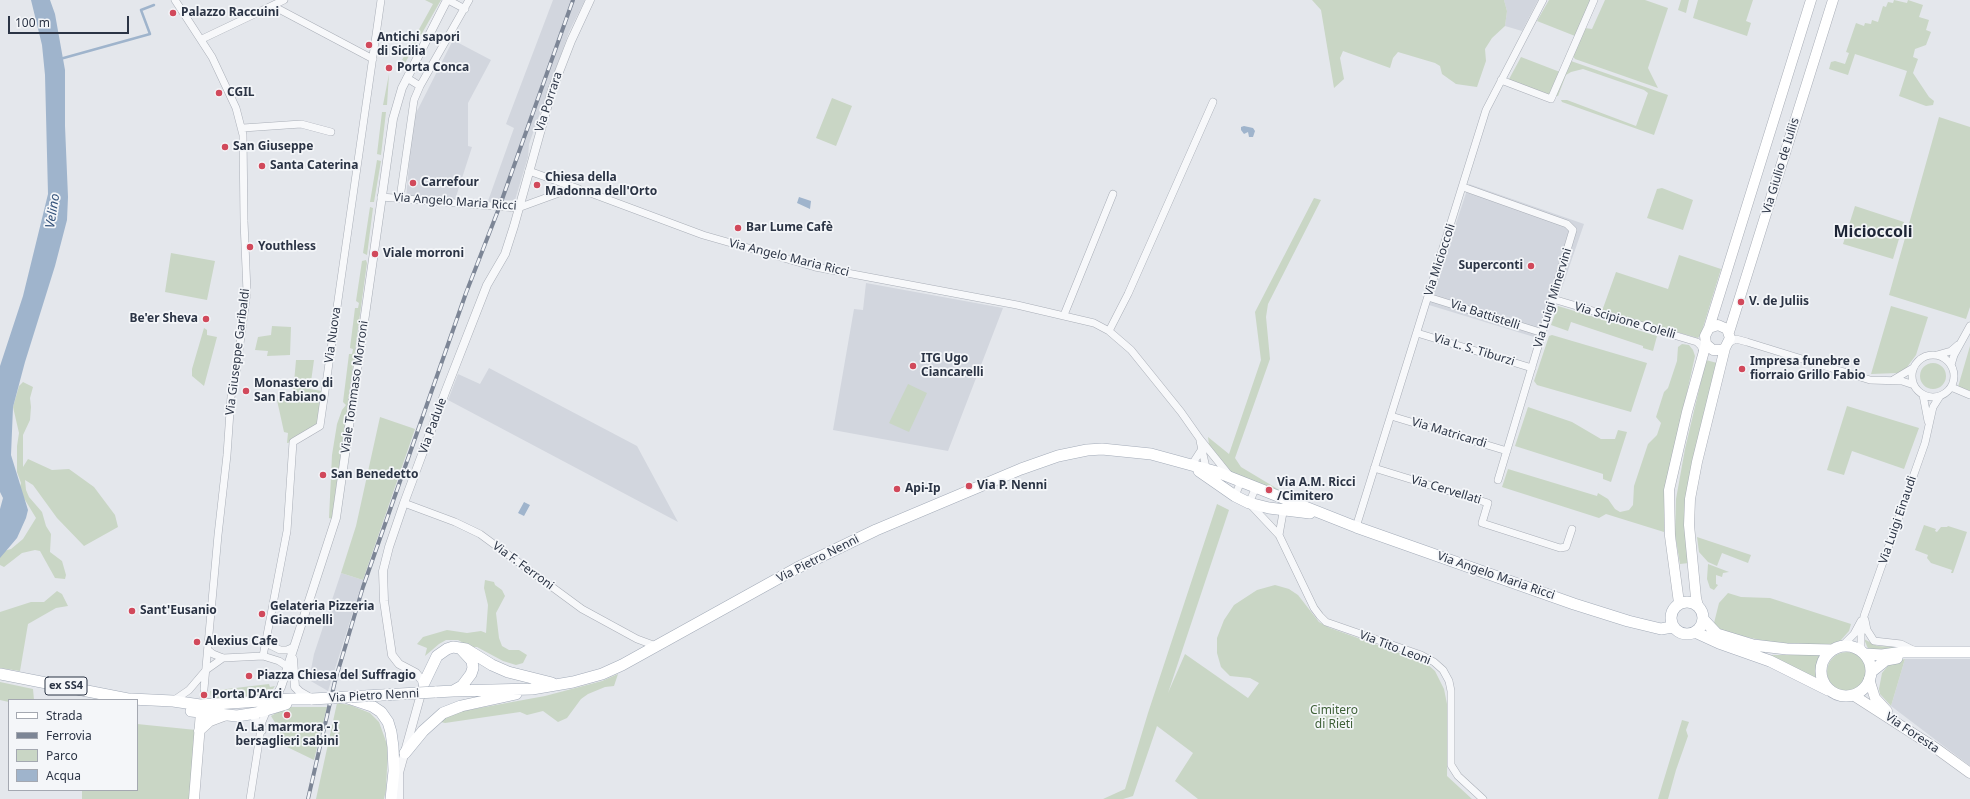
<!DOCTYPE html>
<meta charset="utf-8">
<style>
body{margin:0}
#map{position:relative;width:1970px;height:799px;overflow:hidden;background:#e4e7ec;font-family:"Noto Sans",sans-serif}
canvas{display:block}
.legend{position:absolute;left:8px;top:699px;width:130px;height:92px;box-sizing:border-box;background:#f4f6f9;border:1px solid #a4a8b1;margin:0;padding:5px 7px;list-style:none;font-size:12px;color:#2b3445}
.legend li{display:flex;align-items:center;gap:8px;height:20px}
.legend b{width:20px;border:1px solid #a4a8b1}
.scale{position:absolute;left:8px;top:16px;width:121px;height:18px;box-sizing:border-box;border:2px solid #2b3445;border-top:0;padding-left:5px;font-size:12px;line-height:14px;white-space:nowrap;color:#2b3445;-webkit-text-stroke:3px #f4f6f9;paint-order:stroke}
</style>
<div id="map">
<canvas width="1970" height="799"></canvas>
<ul class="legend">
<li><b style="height:5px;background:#fff"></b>Strada</li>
<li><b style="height:5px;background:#7d8696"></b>Ferrovia</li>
<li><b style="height:11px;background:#c9d6c5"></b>Parco</li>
<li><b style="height:11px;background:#9fb4cc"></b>Acqua</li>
</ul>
<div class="scale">100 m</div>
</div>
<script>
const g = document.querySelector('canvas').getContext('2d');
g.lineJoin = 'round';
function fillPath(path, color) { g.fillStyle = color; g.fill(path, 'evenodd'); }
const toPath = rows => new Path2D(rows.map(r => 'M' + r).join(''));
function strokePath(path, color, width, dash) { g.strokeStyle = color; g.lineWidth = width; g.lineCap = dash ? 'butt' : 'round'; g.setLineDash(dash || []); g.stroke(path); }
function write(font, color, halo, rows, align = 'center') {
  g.font = font + ' "Noto Sans",sans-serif'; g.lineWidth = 3.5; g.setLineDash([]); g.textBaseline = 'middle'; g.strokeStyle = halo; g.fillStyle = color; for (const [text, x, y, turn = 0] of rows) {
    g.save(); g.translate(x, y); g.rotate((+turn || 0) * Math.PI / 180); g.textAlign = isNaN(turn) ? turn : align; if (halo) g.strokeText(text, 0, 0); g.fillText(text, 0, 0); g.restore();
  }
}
fillPath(toPath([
 [553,0,585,0,569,32,529,144,528,157,515,200,488,201,514,128,506,124],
 [1504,0,1538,0,1522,31,1505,26,1507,11],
 [453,40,491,60,468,103,468,146,472,147,454,203,406,199,413,119],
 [1469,184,1584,224,1544,340,1429,305],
 [866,283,1003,308,948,451,833,430,854,309,863,310],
 [489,368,637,446,678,522,448,400,458,374,480,384],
 [341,573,363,580,328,691,309,680,314,654],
 [1905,659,1970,659,1970,766,1891,706]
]), '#d2d6de');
fillPath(toPath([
 [425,0,441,0,405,63,402,60,433,4],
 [1312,0,1504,0,1507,11,1505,26,1492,38,1485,49,1486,61,1477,87,1456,84,1442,74,1440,66,1435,63,1398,52,1393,58,1390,68,1343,51,1340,58,1344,79,1334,88,1321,10],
 [1549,0,1591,0,1575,36,1537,21],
 [1605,0,1645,0,1668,8,1648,68,1658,88,1575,59,1572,55,1585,28,1592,29],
 [1681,0,1689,0,1686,13,1678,10],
 [1698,0,1753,0,1746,21,1751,23,1747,36,1693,18],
 [1894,0,1907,3,1908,0,1923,5,1919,17,1929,20,1926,30,1931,32,1926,45,1915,49,1913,57,1918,59,1913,73,1929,97,1934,101,1933,105,1926,106,1899,96,1907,71,1855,54,1848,75,1829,69,1831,62,1835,61,1845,64,1849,53,1846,52,1856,23,1864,26,1865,23,1871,24,1872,20,1878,22,1883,6,1886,7,1888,2,1893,3],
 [1521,57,1560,72,1550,97,1508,81],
 [1571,61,1668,95,1654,135,1562,102,1561,100,1567,100,1636,126,1648,93,1644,90,1583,69,1571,72,1566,75,1558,96,1555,96,1570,62],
 [389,74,387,105,383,105],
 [832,98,852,106,836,146,816,138],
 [382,112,386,112,381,155,377,154],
 [1939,117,1970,127,1970,307,1966,319,1889,295],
 [377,160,381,161,374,202,370,202],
 [1662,188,1693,200,1683,230,1647,218,1657,189],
 [1314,198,1321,200,1268,304,1266,317,1270,359,1235,458,1241,467,1281,491,1228,472,1210,452,1208,437,1229,454,1261,360,1255,312],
 [1855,206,1904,222,1893,259,1843,244],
 [370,207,373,208,367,255,363,253],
 [171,253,215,261,207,300,165,292],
 [1679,255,1721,269,1701,334,1698,338,1602,311,1616,272,1668,289],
 [366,260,367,263,332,519,329,518,332,455,337,424,342,410,346,405,343,402,349,354,352,354,353,349,350,348,355,308,358,308,359,303,356,301,362,261],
 [1558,306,1657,336,1653,351,1643,348,1643,346,1571,322,1568,331,1551,325],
 [1891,306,1928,317,1916,355,1905,370,1898,373,1871,374],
 [272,326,291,327,290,355,267,356,268,351,255,350,258,337,271,335],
 [204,328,207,330,207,335,217,337,204,386,192,376,192,369],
 [1552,335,1647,363,1631,412,1537,385,1534,381,1549,336],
 [1682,344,1689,345,1693,350,1695,356,1665,493,1664,532,1606,514,1599,518,1502,487,1508,469,1597,496,1598,493,1608,499,1615,509,1620,512,1629,510,1633,505,1634,486,1648,444,1657,435,1661,423,1656,417,1664,392,1668,388,1677,361,1678,347],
 [1970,346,1970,391,1958,387],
 [296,360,314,360,310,389,322,391,320,426,293,442,287,443,288,433,284,432,277,400,281,397,293,394],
 [1706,360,1717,363,1691,473,1689,563,1680,564,1675,534,1676,499,1685,449],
 '1920 376a13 13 0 1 1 26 0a13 13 0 1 1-26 0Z',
 [23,382,33,387,30,398,31,407,30,420,23,435,23,467,28,459,52,470,69,469,94,487,115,515,118,527,84,546,57,518,33,485,25,480,26,490,29,497,42,512,46,526,51,534,50,552,62,561,66,575,65,579,55,578,40,551,35,550,22,553,4,567,0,565,0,552,11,549,23,539,36,518,19,490,21,483,17,472,17,446,19,433,13,407,19,386],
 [908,384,927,393,909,432,889,423],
 [1847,406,1919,428,1904,469,1852,451,1844,475,1827,470],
 [1528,407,1572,422,1601,439,1615,439,1618,430,1627,432,1611,482,1603,479,1603,474,1515,446],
 [380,417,415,429,363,580,341,573,356,526],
 [1217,504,1229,510,1168,693,1185,654,1248,698,1259,683,1250,678,1230,676,1221,667,1217,653,1217,638,1224,620,1234,605,1257,590,1275,585,1289,589,1298,595,1319,622,1330,628,1425,662,1435,671,1444,689,1448,709,1447,776,1472,799,1198,799,1175,781,1193,753,1157,726,1133,796,1123,799,1103,799,1125,789,1148,713],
 [1924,525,1936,529,1935,531,1937,532,1941,527,1947,527,1948,526,1967,532,1953,573,1951,573,1952,570,1931,563,1927,558,1928,555,1915,550],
 [1697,537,1751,555,1748,563,1722,553,1717,566,1708,562,1699,552],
 [1708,564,1729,572,1723,573,1722,577,1716,575,1716,584,1718,585,1714,590,1710,588,1707,579],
 [485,580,494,582,495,585,502,590,505,596,496,613,499,638,502,646,509,650,519,650,527,655,523,663,516,665,503,661,477,647,470,647,458,640,446,640,439,644,425,656,427,648,417,644,423,637,447,630,467,633,481,631,486,633,488,605,484,588],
 [57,591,62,594,68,606,56,608,28,624,20,671,0,668,0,612,31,602,44,602],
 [1728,593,1741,597,1770,598,1851,624,1849,631,1841,640,1831,646,1770,642,1723,632,1714,623,1719,603],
 [1864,639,1877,646,1897,647,1898,649,1869,651],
 '1827 672a20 20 0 1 1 40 0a20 20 0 1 1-40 0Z',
 [1768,655,1822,655,1816,666,1817,680],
 [1905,659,1891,706,1880,694,1879,689,1882,673,1891,662],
 [618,674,614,686,605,687,588,694,581,699,567,718,558,722,543,711,527,715,520,712,445,723,441,722,440,719,452,713,545,696,602,681],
 [0,682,33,689,34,700,9,700,9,702,0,700],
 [269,684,270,687,275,686,269,695,218,701,211,698,210,691],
 [337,703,350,705,370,713,379,722,388,747,386,790,384,799,316,799],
 [286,707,327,707,314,760,283,745,279,729,271,716],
 [1682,720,1689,722,1686,730,1688,736,1676,770,1668,799,1658,799],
 [137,724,196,730,189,799,82,799,82,790,137,790]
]), '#c9d6c5');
fillPath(toPath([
 [31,0,50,0,55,14,65,70,65,126,68,197,67,220,55,266,25,362,13,407,11,455,28,510,26,518,17,538,0,558,0,509,3,498,0,492,0,366,23,296,48,194,45,75,42,45],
 [1244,126,1253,128,1255,131,1253,137,1249,137,1248,132,1244,134,1241,130,1241,127],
 [799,197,811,201,810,209,797,203],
 [524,502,530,505,524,516,518,513]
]), '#9fb4cc');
strokePath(toPath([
 [60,59,150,34,141,10,154,5]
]), '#9fb4cc', 2.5);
strokePath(toPath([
 [203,698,204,689]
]), '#bfc3cb', 7, [7, 3.5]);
const minor = toPath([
 [175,0,212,57,236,108,243,135,244,221,247,292,236,373,231,397,227,455,218,535,204,689],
 [448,0,465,9],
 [273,6,373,59],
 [202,39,284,0],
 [407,78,420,86],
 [1501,80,1551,99,1594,0],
 [243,128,301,124,331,132],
 [529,171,579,189],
 [1463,187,1567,224,1573,230,1498,480],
 [381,197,518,208,559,193,574,190,585,191,703,235,815,267,1017,305,1094,323,1109,331,1131,350,1181,412,1200,439,1229,475],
 [400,198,414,100,420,86,469,0],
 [1428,297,1543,333],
 [1553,299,1697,342,1701,346,1704,353],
 [1064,315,1113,194],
 [1109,331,1128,294,1213,102],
 [1417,333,1532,368],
 [1730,342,1736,339,1747,342,1870,380,1902,381,1914,385],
 '1912 376a21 21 0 1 1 42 0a21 21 0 1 1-42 0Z',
 [1937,355,1951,351,1958,345],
 [1951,365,1954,355,1970,326],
 [1893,380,1913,368],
 [1951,387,1970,395],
 [1923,395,1928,421],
 [1391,416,1507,451],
 [1200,441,1207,472],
 [1191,466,1202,449],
 [1374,468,1488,503,1482,523,1560,548,1566,547,1572,529],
 [1256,487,1249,503,1279,535,1314,608,1320,616,1326,622,1421,655,1434,662,1443,670,1449,681,1451,691,1451,765,1458,776,1483,799],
 [1235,496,1241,481],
 [404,503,455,522,480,534,582,609,637,639,656,646],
 [1356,527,1486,110,1543,0],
 [1279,535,1284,507],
 [1865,620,1867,630,1874,641,1901,644,1915,651],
 [267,638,270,645,280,650,287,650,294,647],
 [1842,646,1854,634,1861,621],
 [208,650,213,654,223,658,263,656,279,661,288,667],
 [1861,651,1861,634,1864,616,1925,443,1933,407,1940,396],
 [263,656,287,531,293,442,320,426,381,0],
 [173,701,189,690,206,670,223,658],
 [249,714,256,719,262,731],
 [250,799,262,722,267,710]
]);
const tertiary = toPath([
 [293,659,295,687,300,692,312,699],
 [270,702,276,697,281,687,336,518,393,119,402,88,447,0],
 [399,799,399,773,424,683,416,673,399,664,392,655,384,601,383,571,389,547,404,503,446,390,487,285,505,254,514,226,552,90,571,41,590,0]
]);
const secondary = toPath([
 [1709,328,1718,325,1727,329,1730,338,1725,348,1721,350,1713,350,1706,344,1705,336,1709,328,1811,0],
 [1729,332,1833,0],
 [1679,603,1670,536,1669,490,1687,412,1706,344],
 [1698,606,1696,598,1689,525,1690,499,1697,462,1725,348],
 [1869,679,1875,698,1887,711],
 [1853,695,1937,749,1970,773],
 [199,731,210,721,226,715],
 [194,799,201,712]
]);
const primary = toPath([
 [1199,471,1235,496,1249,503,1269,508,1310,513],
 '1671 618a16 16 0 1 1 32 0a16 16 0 1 1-32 0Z',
 [1703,619,1717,634,1753,645,1787,649,1832,650],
 [1695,632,1719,643,1770,661,1828,690],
 '1821 671a25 25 0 1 1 50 0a25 25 0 1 1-50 0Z',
 [1865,654,1882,655,1903,652,1970,652],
 [1871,672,1886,660,1897,658],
 [0,674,133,700],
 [424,683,437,656,447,649,453,647,466,649,492,665,508,672,552,683],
 [453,691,532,689,573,682,602,674,622,665,797,568,876,530,1021,469,1058,456,1087,450,1102,449,1151,454,1217,472,1356,527,1574,604,1628,621,1661,629,1672,627],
 [435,692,453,691,462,686,471,674,473,668,472,661,461,649],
 [348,698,372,706,381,712,388,722,391,732,393,747,394,771,391,799],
 [131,699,173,701,200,705,291,699,312,699],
 [191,711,237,716,256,713,286,704],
 [405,753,423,731,443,713,461,706,516,694]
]);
strokePath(minor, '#a9aeb7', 8);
strokePath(tertiary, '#a9aeb7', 9);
strokePath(secondary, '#a9aeb7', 11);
strokePath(primary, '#a3abb8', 12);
strokePath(minor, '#f7f8fa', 7);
strokePath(tertiary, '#f7f8fa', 8);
strokePath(secondary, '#fff', 10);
strokePath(primary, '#fff', 11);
const rail = toPath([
 [308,799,335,681,363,587,466,293,499,208,573,0]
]);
strokePath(rail, '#7d8696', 4);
strokePath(rail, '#f4f6f9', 2.5, [8]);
const primaryBridge = toPath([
 [312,699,435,692]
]);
strokePath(primaryBridge, '#a3abb8', 12, []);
strokePath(primaryBridge, '#fff', 11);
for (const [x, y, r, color] of [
 [173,13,4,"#d1495b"],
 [369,45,4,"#d1495b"],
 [389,68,4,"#d1495b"],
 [219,93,4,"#d1495b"],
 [225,147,4,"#d1495b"],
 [262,166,4,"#d1495b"],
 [413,183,4,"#d1495b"],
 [537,185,4,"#d1495b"],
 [738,228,4,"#d1495b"],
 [250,247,4,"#d1495b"],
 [375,254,4,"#d1495b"],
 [1531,266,4,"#d1495b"],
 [1741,302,4,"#d1495b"],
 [206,319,4,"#d1495b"],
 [913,366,4,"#d1495b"],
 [1742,369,4,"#d1495b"],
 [246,391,4,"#d1495b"],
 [323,475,4,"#d1495b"],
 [969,486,4,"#d1495b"],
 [897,489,4,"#d1495b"],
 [1269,490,4,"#d1495b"],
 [132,611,4,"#d1495b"],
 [262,614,4,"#d1495b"],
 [197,642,4,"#d1495b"],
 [249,676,4,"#d1495b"],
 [204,695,4,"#d1495b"],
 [287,715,4,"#d1495b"]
]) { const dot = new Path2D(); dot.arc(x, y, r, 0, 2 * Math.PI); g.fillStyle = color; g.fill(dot); strokePath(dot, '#f4f6f9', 1.5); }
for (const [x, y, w] of [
 [66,686,42]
]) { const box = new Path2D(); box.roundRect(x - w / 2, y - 9, w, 18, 3); g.fillStyle = '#f4f6f9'; g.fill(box); strokePath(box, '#2b3445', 1); }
write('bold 11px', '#2b3445', null, [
 ["ex SS4",66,686]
]);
write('bold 12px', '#2b3445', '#f4f6f9', [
 ["Palazzo Raccuini",181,13],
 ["Antichi sapori",377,38],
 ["di Sicilia",377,52],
 ["Porta Conca",397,68],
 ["CGIL",227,93],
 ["San Giuseppe",233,147],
 ["Santa Caterina",270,166],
 ["Chiesa della",545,178],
 ["Madonna dell'Orto",545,192],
 ["Carrefour",421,183],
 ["Bar Lume Cafè",746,228],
 ["Youthless",258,247],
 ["Viale morroni",383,254],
 ["Superconti",1523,266,"right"],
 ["V. de Juliis",1749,302],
 ["Be'er Sheva",198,319,"right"],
 ["ITG Ugo",921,359],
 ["Ciancarelli",921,373],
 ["Impresa funebre e",1750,362],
 ["fiorraio Grillo Fabio",1750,376],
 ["Monastero di",254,384],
 ["San Fabiano",254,398],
 ["San Benedetto",331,475],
 ["Via A.M. Ricci",1277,483],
 ["/Cimitero",1277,497],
 ["Via P. Nenni",977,486],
 ["Api-Ip",905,489],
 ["Gelateria Pizzeria",270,607],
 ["Giacomelli",270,621],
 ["Sant'Eusanio",140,611],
 ["Alexius Cafe",205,642],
 ["Piazza Chiesa del Suffragio",257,676],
 ["Porta D'Arci",212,695],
 ["A. La marmora - I",287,728,"center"],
 ["bersaglieri sabini",287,742,"center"]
], 'left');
write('12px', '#2b3445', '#f4f6f9', [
 ["Via Porrara",549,102,-72],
 ["Via Giulio de Iuliis",1781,166,-73],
 ["Via Angelo Maria Ricci",455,202,4],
 ["Via Angelo Maria Ricci",789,258,14],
 ["Via Micioccoli",1440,260,-72],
 ["Via Luigi Minervini",1553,298,-73],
 ["Via Battistelli",1485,315,18],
 ["Via Scipione Colelli",1625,321,16],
 ["Via Nuova",333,335,-82],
 ["Via L. S. Tiburzi",1474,350,17],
 ["Via Giuseppe Garibaldi",238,352,-83],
 ["Viale Tommaso Morroni",355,387,-82],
 ["Via Padule",433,426,-70],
 ["Via Matricardi",1449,433,17],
 ["Via Cervellati",1446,490,17],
 ["Via Luigi Einaudi",1898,520,-71],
 ["Via Pietro Nenni",818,559,-27],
 ["Via F. Ferroni",523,566,36],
 ["Via Angelo Maria Ricci",1496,576,19],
 ["Via Tito Leoni",1395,648,21],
 ["Via Pietro Nenni",374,696,-3],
 ["Via Foresta",1912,733,34]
]);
write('12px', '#3f6138', '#f4f6f9', [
 ["Cimitero",1334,711],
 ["di Rieti",1334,725]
]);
write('italic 13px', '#34527a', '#f4f6f9', [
 ["Velino",53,211,-81]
]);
write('bold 16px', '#1d2536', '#f4f6f9', [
 ["Micioccoli",1873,232]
]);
</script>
